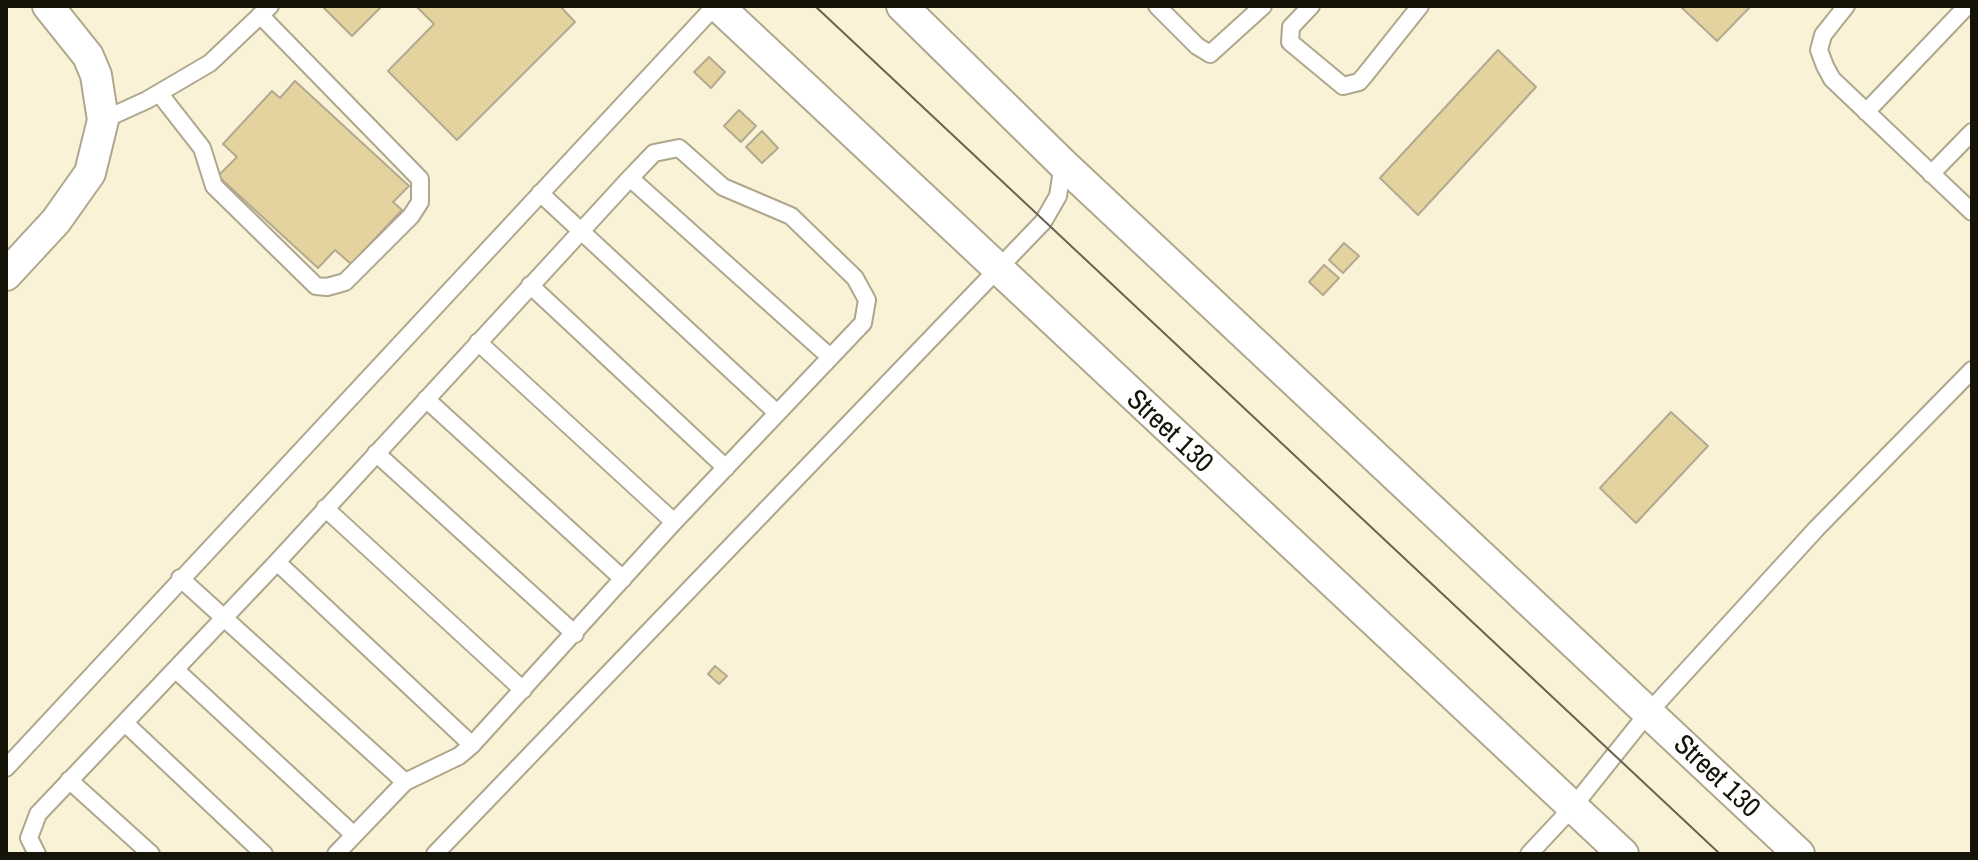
<!DOCTYPE html>
<style>
body{margin:0}
#map{position:relative;width:1978px;height:860px;overflow:hidden;background:#faf2d6;font-family:"Archivo Narrow",sans-serif}
canvas{display:block}
.frame{position:absolute;inset:0;border:8px solid #161309;pointer-events:none}
</style>
<div id="map">
<canvas width="1978" height="860"></canvas>
<div class="frame"></div>
</div>
<script>
const g = document.querySelector('canvas').getContext('2d');
g.lineJoin = 'round';
function fillPath(path, color) { g.fillStyle = color; g.fill(path, 'evenodd'); }
const toPath = rows => new Path2D(rows.map(r => 'M' + r).join(''));
function strokePath(path, color, width, dash) { g.strokeStyle = color; g.lineWidth = width; g.lineCap = dash ? 'butt' : 'round'; g.setLineDash(dash || []); g.stroke(path); }
function write(font, color, halo, rows, align = 'center') {
  g.font = font + ' "Archivo Narrow",sans-serif'; g.lineWidth = 7; g.setLineDash([]); g.textBaseline = 'middle'; g.strokeStyle = halo; g.fillStyle = color; for (const [text, x, y, turn = 0] of rows) {
    g.save(); g.translate(x, y); g.rotate((+turn || 0) * Math.PI / 180); g.textAlign = isNaN(turn) ? turn : align; if (halo) g.strokeText(text, 0, 0); g.fillText(text, 0, 0); g.restore();
  }
}
const building = toPath([
 [322,6,382,6,352,36,322,6],
 [416,6,560,6,575,22,457,140,388,71,434,24,416,6],
 [1680,6,1751,6,1717,41,1680,6],
 [1498,50,1536,87,1418,215,1380,178,1498,50],
 [709,57,725,72,711,88,694,72,709,57],
 [295,81,409,186,393,202,402,210,351,264,335,250,318,268,218,176,237,157,223,144,272,91,280,98,295,81],
 [739,110,756,126,741,142,724,126,739,110],
 [762,131,778,148,762,163,746,147,762,131],
 [1344,243,1359,256,1343,273,1329,260,1344,243],
 [1324,265,1339,278,1323,295,1309,282,1324,265],
 [1671,412,1708,446,1636,523,1600,488,1671,412],
 [715,666,727,676,719,684,708,674,715,666]
]);
fillPath(building, '#e4d39e');
strokePath(building, '#b2aa90', 2);
const service = toPath([
 [1157,6,1197,46,1210,54,1263,6],
 [1311,6,1291,27,1290,42,1343,86,1359,82,1365,75,1420,6],
 [1846,6,1823,35,1819,50,1825,66,1832,79,1972,212],
 [159,93,202,148,214,186,316,286,327,287,345,282,411,216,420,202,420,179,260,15],
 [1866,112,1967,6],
 [103,120,147,100,210,63,270,6],
 [1931,174,1972,132],
 [630,178,830,357],
 [540,193,777,413],
 [530,285,726,468],
 [478,342,674,522],
 [426,399,623,579],
 [376,453,575,634],
 [325,508,523,690],
 [277,562,472,745],
 [180,578,405,782],
 [176,670,354,835],
 [125,723,264,854],
 [6,768,715,6],
 [69,780,151,854],
 [37,854,29,838,38,814,277,562,630,178,654,153,679,148,723,187,791,216,855,278,867,300,863,323,674,522,472,745,459,756,405,782,336,854],
 [435,854,1043,222,1058,196,1063,164],
 [1529,854,1572,808,1648,713,1817,528,1972,370]
]);
const minor = toPath([
 [718,6,1623,854],
 [902,6,1063,164,1799,854],
 [6,275,56,221,90,173,103,120,96,75,88,56,48,6]
]);
strokePath(service, '#afa78d', 20);
strokePath(minor, '#afa78d', 34);
strokePath(service, '#fff', 16);
strokePath(minor, '#fff', 30);
strokePath(toPath([
 [815,6,1720,854]
]), '#686353', 2);
write('28px', '#161309', '#fff', [
 ["Street 130",1169,432,43],
 ["Street 130",1716,777,43]
]);
</script>
